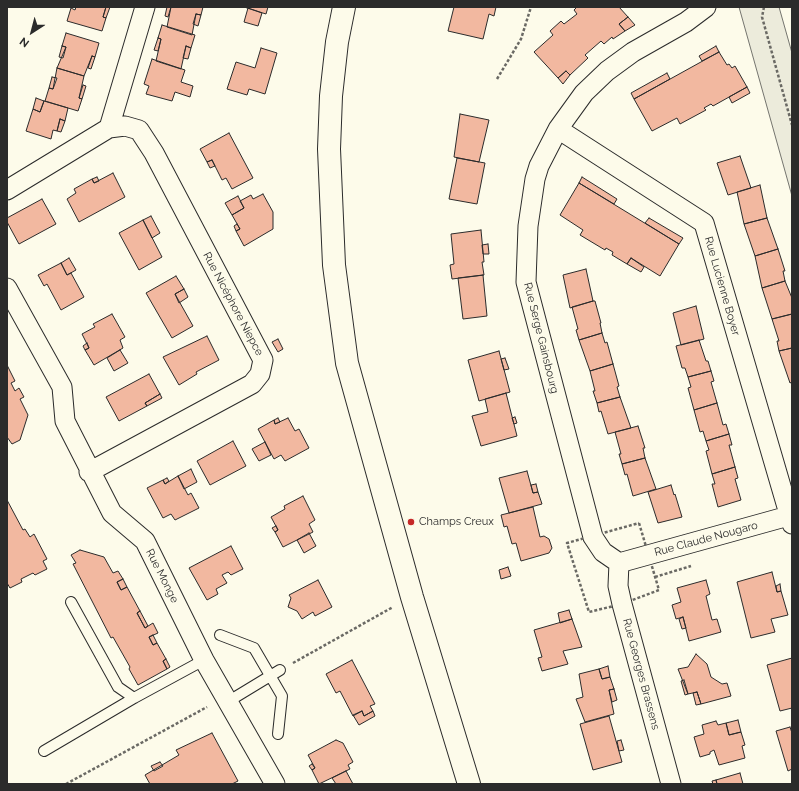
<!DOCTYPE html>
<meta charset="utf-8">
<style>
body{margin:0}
#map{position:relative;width:799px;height:791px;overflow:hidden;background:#fdfbea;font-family:Raleway,sans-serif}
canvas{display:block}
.frame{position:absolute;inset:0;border:8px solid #2b2b2b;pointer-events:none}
.north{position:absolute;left:12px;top:12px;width:40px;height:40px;-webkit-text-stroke:3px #fdfbea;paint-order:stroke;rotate:216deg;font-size:11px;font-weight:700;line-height:16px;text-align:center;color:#2b2b2b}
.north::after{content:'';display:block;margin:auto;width:14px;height:18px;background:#2b2b2b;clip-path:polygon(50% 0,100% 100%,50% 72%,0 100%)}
</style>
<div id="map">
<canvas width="799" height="791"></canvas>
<div class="frame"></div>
<div class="north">N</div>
</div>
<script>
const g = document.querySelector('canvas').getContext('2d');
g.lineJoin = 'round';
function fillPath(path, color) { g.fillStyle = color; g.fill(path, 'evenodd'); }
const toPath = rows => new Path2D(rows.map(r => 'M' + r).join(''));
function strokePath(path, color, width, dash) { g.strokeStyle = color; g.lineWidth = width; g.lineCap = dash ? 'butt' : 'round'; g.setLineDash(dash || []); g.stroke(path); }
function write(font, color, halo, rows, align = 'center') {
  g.font = font + ' Raleway,sans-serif'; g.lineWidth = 3; g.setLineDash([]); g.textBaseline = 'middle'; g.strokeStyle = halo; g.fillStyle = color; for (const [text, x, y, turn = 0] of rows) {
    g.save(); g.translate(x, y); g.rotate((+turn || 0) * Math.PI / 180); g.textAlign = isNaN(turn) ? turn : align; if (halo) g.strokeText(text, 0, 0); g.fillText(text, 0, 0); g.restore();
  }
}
const green = toPath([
 [739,7,779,7,792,53,792,196,739,7]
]);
fillPath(green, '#ecebdb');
strokePath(green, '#74746e', 1);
const building = toPath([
 [76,7,106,7,103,17,106,18,102,31,67,21,71,8,75,10,76,7],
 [106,7,110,7,106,18,103,17,106,7],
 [167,7,171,7,168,17,165,16,167,7],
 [171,7,203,7,201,15,196,14,192,35,167,27,171,7],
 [244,7,268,7,266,14,244,7],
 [454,7,496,7,494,16,489,14,483,39,448,31,454,7],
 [577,7,619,7,628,17,619,24,625,31,613,39,612,37,604,44,601,41,585,55,588,58,570,75,566,71,558,78,534,52,553,35,550,31,561,21,564,24,577,14,574,10,577,7],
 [248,8,262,13,258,26,244,22,248,8],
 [196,14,201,15,198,26,193,24,196,14],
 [628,17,635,25,625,31,619,24,628,17],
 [162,25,195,35,191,48,186,46,181,69,156,61,161,39,158,38,162,25],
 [66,33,99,43,95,57,92,56,84,76,57,68,66,47,62,46,66,33],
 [158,38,161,39,158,51,154,50,158,38],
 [62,46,66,47,63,58,59,57,62,46],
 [186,46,191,48,188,59,183,58,186,46],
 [716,46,719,52,702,61,699,56,716,46],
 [261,48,277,53,265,94,249,89,247,95,227,89,236,62,255,68,261,48],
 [719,52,727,65,729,64,732,68,735,66,747,87,713,106,711,104,704,108,706,110,680,124,677,118,652,131,634,99,719,52],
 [92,56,95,57,91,69,88,68,92,56],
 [152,59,185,70,181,82,193,86,190,97,175,92,172,101,146,94,149,86,144,84,152,59],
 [57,68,84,76,79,98,82,99,78,111,45,101,49,88,53,89,57,68],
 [566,71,570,75,563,84,558,78,566,71],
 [667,73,670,79,634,99,631,93,667,73],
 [52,77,57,78,53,89,49,88,52,77],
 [83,85,86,86,82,99,79,98,83,85],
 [747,87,750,93,732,103,729,97,747,87],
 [36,98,44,101,40,112,33,109,36,98],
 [44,101,68,108,65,121,60,119,57,131,53,130,51,139,26,131,33,109,40,112,44,101],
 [460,114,489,120,479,162,454,157,460,114],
 [60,119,65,121,61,132,57,131,60,119],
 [229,133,253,178,232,189,226,178,222,180,212,160,207,162,200,149,229,133],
 [740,156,751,188,728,195,717,163,740,156],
 [457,158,485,163,477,204,449,199,457,158],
 [212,160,215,166,210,168,207,162,212,160],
 [113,173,125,197,79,222,67,199,76,193,74,189,92,179,94,183,113,173],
 [97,177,99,181,94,183,92,179,97,177],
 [582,177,617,199,614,204,579,183,582,177],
 [579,183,679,244,660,276,631,258,627,264,612,255,613,252,606,248,605,250,580,235,583,230,560,215,579,183],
 [760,185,767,218,744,224,737,192,760,185],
 [263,194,273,212,273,229,244,246,236,231,240,229,232,215,244,208,240,201,251,195,253,199,263,194],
 [238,196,244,208,232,215,225,203,238,196],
 [42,199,56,224,19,244,7,222,7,218,42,199],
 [151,216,160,233,152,238,143,220,151,216],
 [649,218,683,238,679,244,645,223,649,218],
 [767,218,778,249,755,256,744,224,767,218],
 [143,220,162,257,139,270,119,233,143,220],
 [237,224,240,229,236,231,234,226,237,224],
 [481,230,484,262,482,262,484,275,452,279,450,265,454,264,451,234,481,230],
 [488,244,489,254,483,254,482,245,488,244],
 [778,249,785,271,783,271,785,281,762,288,755,256,778,249],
 [69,258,76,270,67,275,61,263,69,258],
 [631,258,644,267,641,272,627,264,631,258],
 [61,263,67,275,71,273,84,297,61,310,47,284,44,286,38,275,61,263],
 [586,269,593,301,570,308,563,275,586,269],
 [483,275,487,316,463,319,458,278,483,275],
 [176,276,184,289,175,294,193,326,172,338,146,293,176,276],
 [785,281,792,298,792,314,772,319,762,288,785,281],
 [184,289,188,297,179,303,175,294,184,289],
 [593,301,595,301,601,323,600,323,602,333,579,340,576,330,578,329,572,307,593,301],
 [696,306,704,339,681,345,673,313,696,306],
 [112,314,125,337,120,340,123,348,94,365,85,350,89,348,82,334,95,327,93,324,112,314],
 [792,314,792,348,779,351,777,341,779,341,772,319,792,314],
 [602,333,605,343,607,342,613,364,590,371,579,340,602,333],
 [207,336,219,360,196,372,197,374,179,385,163,357,207,336],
 [278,339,283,349,278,352,272,342,278,339],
 [699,340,706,361,708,361,711,371,688,377,685,368,682,368,676,346,699,340],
 [87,343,89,348,85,350,83,346,87,343],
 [792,348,792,382,790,383,779,351,792,348],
 [120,350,128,363,114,371,107,358,120,350],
 [499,351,510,392,479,401,468,360,499,351],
 [505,358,509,369,504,370,501,359,505,358],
 [613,364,619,386,617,387,620,397,597,403,593,391,595,391,590,371,613,364],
 [7,365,15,381,11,383,15,391,19,388,24,397,20,399,28,415,20,440,12,444,7,437,7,365],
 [711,371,714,381,711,382,717,403,694,410,688,388,691,387,688,377,711,371],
 [149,374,160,394,145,403,147,406,119,421,106,397,149,374],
 [506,393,517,436,481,446,472,416,488,412,485,399,506,393],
 [160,394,162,398,147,406,145,403,160,394],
 [620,397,631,428,608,434,601,411,599,412,597,403,620,397],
 [717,403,723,425,726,424,729,434,706,441,703,431,700,432,694,410,717,403],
 [515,417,517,423,514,424,512,418,515,417],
 [278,418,280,422,275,424,274,420,278,418],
 [288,418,295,431,299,429,309,448,285,461,281,455,274,459,258,429,274,420,275,424,288,418],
 [638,426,645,448,643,448,645,458,622,464,619,454,621,454,615,432,638,426],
 [729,434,732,445,729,445,735,467,712,474,706,451,709,450,706,441,729,434],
 [233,441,246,466,210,485,197,461,233,441],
 [265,442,271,455,259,461,252,449,265,442],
 [645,458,656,489,633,496,627,474,625,475,622,464,645,458],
 [735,467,738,478,735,479,741,500,718,507,712,484,715,484,712,474,735,467],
 [191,469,197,482,184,489,178,476,191,469],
 [527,471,533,493,538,492,542,504,509,513,499,478,527,471],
 [178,476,188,495,191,493,199,508,175,520,171,514,163,518,147,488,163,480,165,484,178,476],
 [167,478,169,481,165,484,163,480,167,478],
 [536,484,538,492,533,493,531,485,536,484],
 [671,485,674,495,675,494,682,517,658,523,648,492,671,485],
 [7,495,7,500,23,530,25,529,30,537,34,534,47,559,43,561,47,569,35,575,33,573,21,579,22,582,10,588,7,583,7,495],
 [303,496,315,520,309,524,313,532,283,547,275,532,278,530,271,517,285,509,284,506,303,496],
 [533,507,540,537,544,536,549,539,552,548,549,553,521,561,516,543,512,544,507,526,504,527,501,515,533,507],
 [276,526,278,530,275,532,272,528,276,526],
 [309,533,316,546,304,553,297,540,309,533],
 [231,546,243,569,231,575,228,572,222,575,227,583,216,589,218,594,207,600,189,568,231,546],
 [80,550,104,557,113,573,118,571,123,579,117,582,121,590,127,587,140,611,137,613,145,628,153,623,158,633,149,637,153,645,157,643,166,659,163,661,167,669,138,685,129,669,130,667,113,637,111,638,73,564,76,563,71,555,80,550],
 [508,567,511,576,501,579,499,570,508,567],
 [772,572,777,592,781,591,788,615,771,619,775,632,751,638,737,582,772,572],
 [123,579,127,587,121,590,117,582,123,579],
 [318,580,332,607,315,616,313,612,302,619,297,611,288,607,291,598,289,595,318,580],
 [706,580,710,594,706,596,712,620,717,619,721,632,689,641,683,617,676,619,672,605,681,602,677,588,706,580],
 [780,584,781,591,777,592,776,586,780,584],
 [569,610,572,619,560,623,558,613,569,610],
 [140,611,148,626,145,628,137,613,140,611],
 [683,617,686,628,682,629,679,619,683,617],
 [572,619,582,647,563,651,568,664,542,671,538,658,542,657,534,630,572,619],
 [153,635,157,643,153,645,149,637,153,635],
 [696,654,707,664,711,677,722,684,727,683,731,696,701,704,697,692,688,694,678,669,688,667,696,654],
 [792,658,792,708,780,711,767,665,792,658],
 [166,659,170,667,167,669,163,661,166,659],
 [352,660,375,704,370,706,373,711,364,716,362,711,353,716,340,691,336,693,326,674,352,660],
 [608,666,610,677,602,679,599,669,608,666],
 [599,669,602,679,610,677,614,689,609,690,614,714,585,722,576,699,583,697,579,674,599,669],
 [684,680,688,694,685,695,681,681,684,680],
 [614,689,617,700,612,702,609,690,614,689],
 [697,692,701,704,696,705,693,693,697,692],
 [362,711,364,716,373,711,375,716,359,725,353,715,362,711],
 [609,716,622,762,593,770,580,724,609,716],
 [738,720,741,732,729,735,726,723,738,720],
 [716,721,718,725,726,723,729,735,741,732,745,745,742,746,745,758,719,765,714,750,710,752,710,754,700,757,694,737,704,734,702,725,716,721],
 [790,727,792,733,792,769,788,771,776,731,790,727],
 [212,733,238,781,232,784,150,784,145,775,179,755,176,750,212,733],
 [336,740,343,743,353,762,348,765,350,769,319,784,312,770,315,768,308,755,336,740],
 [621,740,624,750,619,751,617,741,621,740],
 [160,762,163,766,154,771,151,766,160,762],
 [312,764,315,768,312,770,309,766,312,764],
 [346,771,353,784,336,784,332,778,346,771],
 [740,773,743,784,717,784,716,780,740,773],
 [716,780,717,784,713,784,712,781,716,780]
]);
fillPath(building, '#f2b8a0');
strokePath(building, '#2b2b2b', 1);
const lane = toPath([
 [71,602,118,687,134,698],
 [220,635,254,648,282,696,278,734],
 [229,701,280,670],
 [44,751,134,698,204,660]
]);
const street = toPath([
 [109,128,145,7],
 [558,129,704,223,792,524],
 [7,190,109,128,125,126,139,130,154,153,263,360,260,374,252,384,89,472],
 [7,288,62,387,65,421,112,513,145,541,204,660,275,784],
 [619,563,603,552,593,537,526,282,528,226,535,179,539,166,558,129,584,93,607,71,633,52,686,22,706,7],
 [619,563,618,586,622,604,671,784],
 [619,563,792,515]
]);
const secondary = toPath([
 [344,7,337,42,331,96,329,149,334,265,347,363,412,597,469,784]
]);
strokePath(lane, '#2b2b2b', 12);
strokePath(street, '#2b2b2b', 21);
strokePath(secondary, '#2b2b2b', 24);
strokePath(toPath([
 [764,7,762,17,792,125],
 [497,79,521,39,531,7],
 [639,523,659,590,622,604,589,612,567,543,639,523],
 [655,577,691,566],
 [293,663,393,607],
 [66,784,207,707]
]), '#6a6964', 2.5, [3, 2]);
strokePath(lane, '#fdfbea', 10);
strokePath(street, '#fdfbea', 19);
strokePath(secondary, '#fdfbea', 22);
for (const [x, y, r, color] of [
 [411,522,4,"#c62828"]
]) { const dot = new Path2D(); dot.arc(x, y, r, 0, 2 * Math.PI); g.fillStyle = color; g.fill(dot); strokePath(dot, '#fdfbea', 1.5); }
write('11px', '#2b2b2b', '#fdfbea', [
 ["Rue Lucienne Boyer",722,286,74],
 ["Rue Nicéphore Niepce",233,304,62],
 ["Rue Serge Gainsbourg",541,338,76],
 ["Rue Claude Nougaro",706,539,-15],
 ["Rue Monge",162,576,63],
 ["Rue Georges Brassens",641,674,75]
]);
write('11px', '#2b2b2b', '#fdfbea', [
 ["Champs Creux",419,522]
], 'left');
</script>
